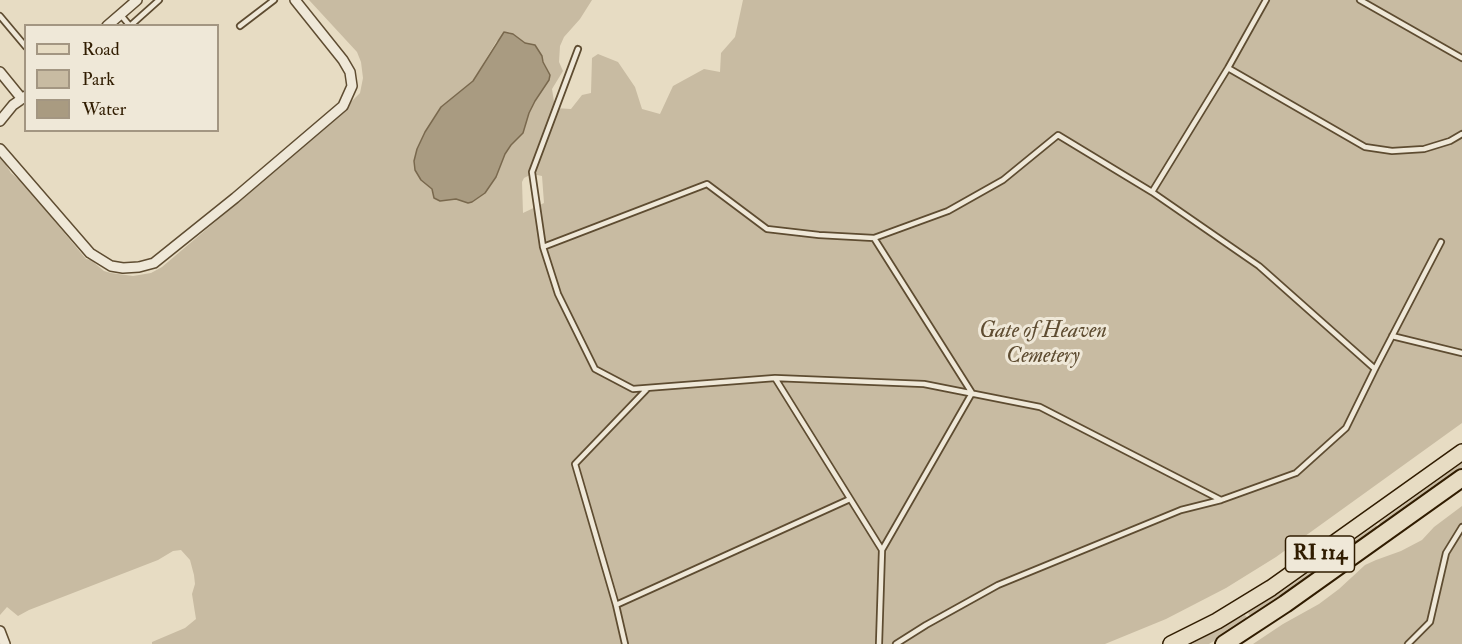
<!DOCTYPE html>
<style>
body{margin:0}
#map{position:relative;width:1462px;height:644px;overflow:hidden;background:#e7dcc3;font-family:"IM FELL Double Pica",serif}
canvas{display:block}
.legend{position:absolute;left:24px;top:24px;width:195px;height:108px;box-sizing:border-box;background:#efe8d8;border:2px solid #a39682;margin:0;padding:8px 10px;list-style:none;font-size:18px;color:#301c00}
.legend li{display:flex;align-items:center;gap:12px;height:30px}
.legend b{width:30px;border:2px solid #a39682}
</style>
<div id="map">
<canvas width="1462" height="644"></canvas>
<ul class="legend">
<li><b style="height:8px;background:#e7dcc3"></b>Road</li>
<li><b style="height:16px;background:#c8bba2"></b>Park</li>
<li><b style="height:16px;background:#a99b81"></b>Water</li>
</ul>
</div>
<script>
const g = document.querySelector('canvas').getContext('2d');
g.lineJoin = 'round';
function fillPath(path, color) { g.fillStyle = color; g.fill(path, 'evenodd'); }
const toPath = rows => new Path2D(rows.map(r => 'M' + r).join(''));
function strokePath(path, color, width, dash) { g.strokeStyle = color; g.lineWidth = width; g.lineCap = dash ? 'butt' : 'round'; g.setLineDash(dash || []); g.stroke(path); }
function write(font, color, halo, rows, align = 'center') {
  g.font = font + ' "IM FELL Double Pica",serif'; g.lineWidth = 6; g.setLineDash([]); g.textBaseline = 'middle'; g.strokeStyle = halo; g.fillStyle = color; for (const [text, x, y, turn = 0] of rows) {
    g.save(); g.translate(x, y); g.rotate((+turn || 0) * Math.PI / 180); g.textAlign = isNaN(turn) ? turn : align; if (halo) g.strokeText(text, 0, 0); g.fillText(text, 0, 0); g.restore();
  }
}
fillPath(toPath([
 [309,0,592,0,580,19,564,37,560,46,559,62,563,71,552,89,555,108,571,109,582,95,591,93,592,58,598,54,618,62,635,87,642,109,660,114,673,86,704,69,720,72,721,53,735,37,743,0,1462,0,1462,423,1276,557,1226,588,1166,619,1105,644,152,644,152,642,185,628,196,619,192,594,195,584,194,575,190,560,181,550,173,551,158,560,29,610,18,616,7,607,0,615,0,150,6,159,6,165,11,173,23,183,86,259,91,260,104,271,111,273,133,276,151,273,162,267,322,131,360,93,363,78,361,62,357,52],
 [509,32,525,43,535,45,542,56,543,61,550,75,549,80,535,101,529,113,523,133,511,145,505,154,496,177,485,193,472,202,468,203,456,199,440,201,434,198,432,189,414,161,417,149,425,132,441,107,473,81,496,42],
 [532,174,542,176,544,203,523,213,522,182,524,178],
 [1462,463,1462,469,1382,527,1379,523],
 [1462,506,1462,644,1253,644,1283,624,1319,604,1339,589,1365,565,1376,560,1401,551,1422,540,1434,527],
 [1376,525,1379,529,1252,618,1248,613,1286,589],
 [1245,615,1249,620,1209,644,1192,644]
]), '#c8bba2');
const water = toPath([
 [504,32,513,34,525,43,535,45,542,56,543,62,550,75,549,80,535,101,529,113,523,133,511,145,505,154,496,177,485,193,472,202,468,203,456,199,440,201,434,198,432,189,421,180,415,170,414,161,417,149,425,132,441,107,473,81,504,32]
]);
fillPath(water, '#a99b81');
strokePath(water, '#79684d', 1.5);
const lane = toPath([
 [1360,0,1462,58],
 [120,14,130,26],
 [0,16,26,47],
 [130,26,159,0],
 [240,26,274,0],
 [578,49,532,172,543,247,558,294,595,369,633,389,775,378,882,550,879,644],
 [1228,68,1365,147,1392,151,1424,149,1450,141,1462,134],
 [1152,192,1228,68,1266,0],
 [874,238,972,393,882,550],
 [543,247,707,184,767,229,819,235,874,238,948,211,1003,180,1058,135,1152,192,1259,266,1375,369],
 [1392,336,1462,353],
 [775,378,924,384,1040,407,1221,500],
 [616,605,850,499],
 [625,644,616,605,575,464,647,389],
 [896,644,926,625,998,585,1181,510,1221,500,1296,473,1346,428,1375,369,1441,242],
 [1408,644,1430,622,1446,553,1462,527]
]);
const street = toPath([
 [107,26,137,0],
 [0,72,22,99],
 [0,121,13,105,26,96],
 [0,149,90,253,111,266,123,268,139,267,154,263,235,198,343,106,352,86,350,72,343,60,295,0],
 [0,631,5,644]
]);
const primary = toPath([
 [1171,644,1217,621,1271,588,1462,452]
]);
const highway = toPath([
 [1224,644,1285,604,1462,478]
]);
strokePath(lane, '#5e4c31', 8);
strokePath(street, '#5e4c31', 12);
strokePath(primary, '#301c00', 18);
strokePath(highway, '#301c00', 20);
strokePath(lane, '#efe8d8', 4.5);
strokePath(street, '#efe8d8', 9);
strokePath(primary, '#e7dcc3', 15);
strokePath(highway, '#e7dcc3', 16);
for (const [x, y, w] of [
 [1320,554,69]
]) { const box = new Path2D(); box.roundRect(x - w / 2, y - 18, w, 36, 4.5); g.fillStyle = '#efe8d8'; g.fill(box); strokePath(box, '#301c00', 1.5); }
write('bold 21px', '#301c00', null, [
 ["RI 114",1320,554]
]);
write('italic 22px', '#5e4c31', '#efe8d8', [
 ["Gate of Heaven",1043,332],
 ["Cemetery",1043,357]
]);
</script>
